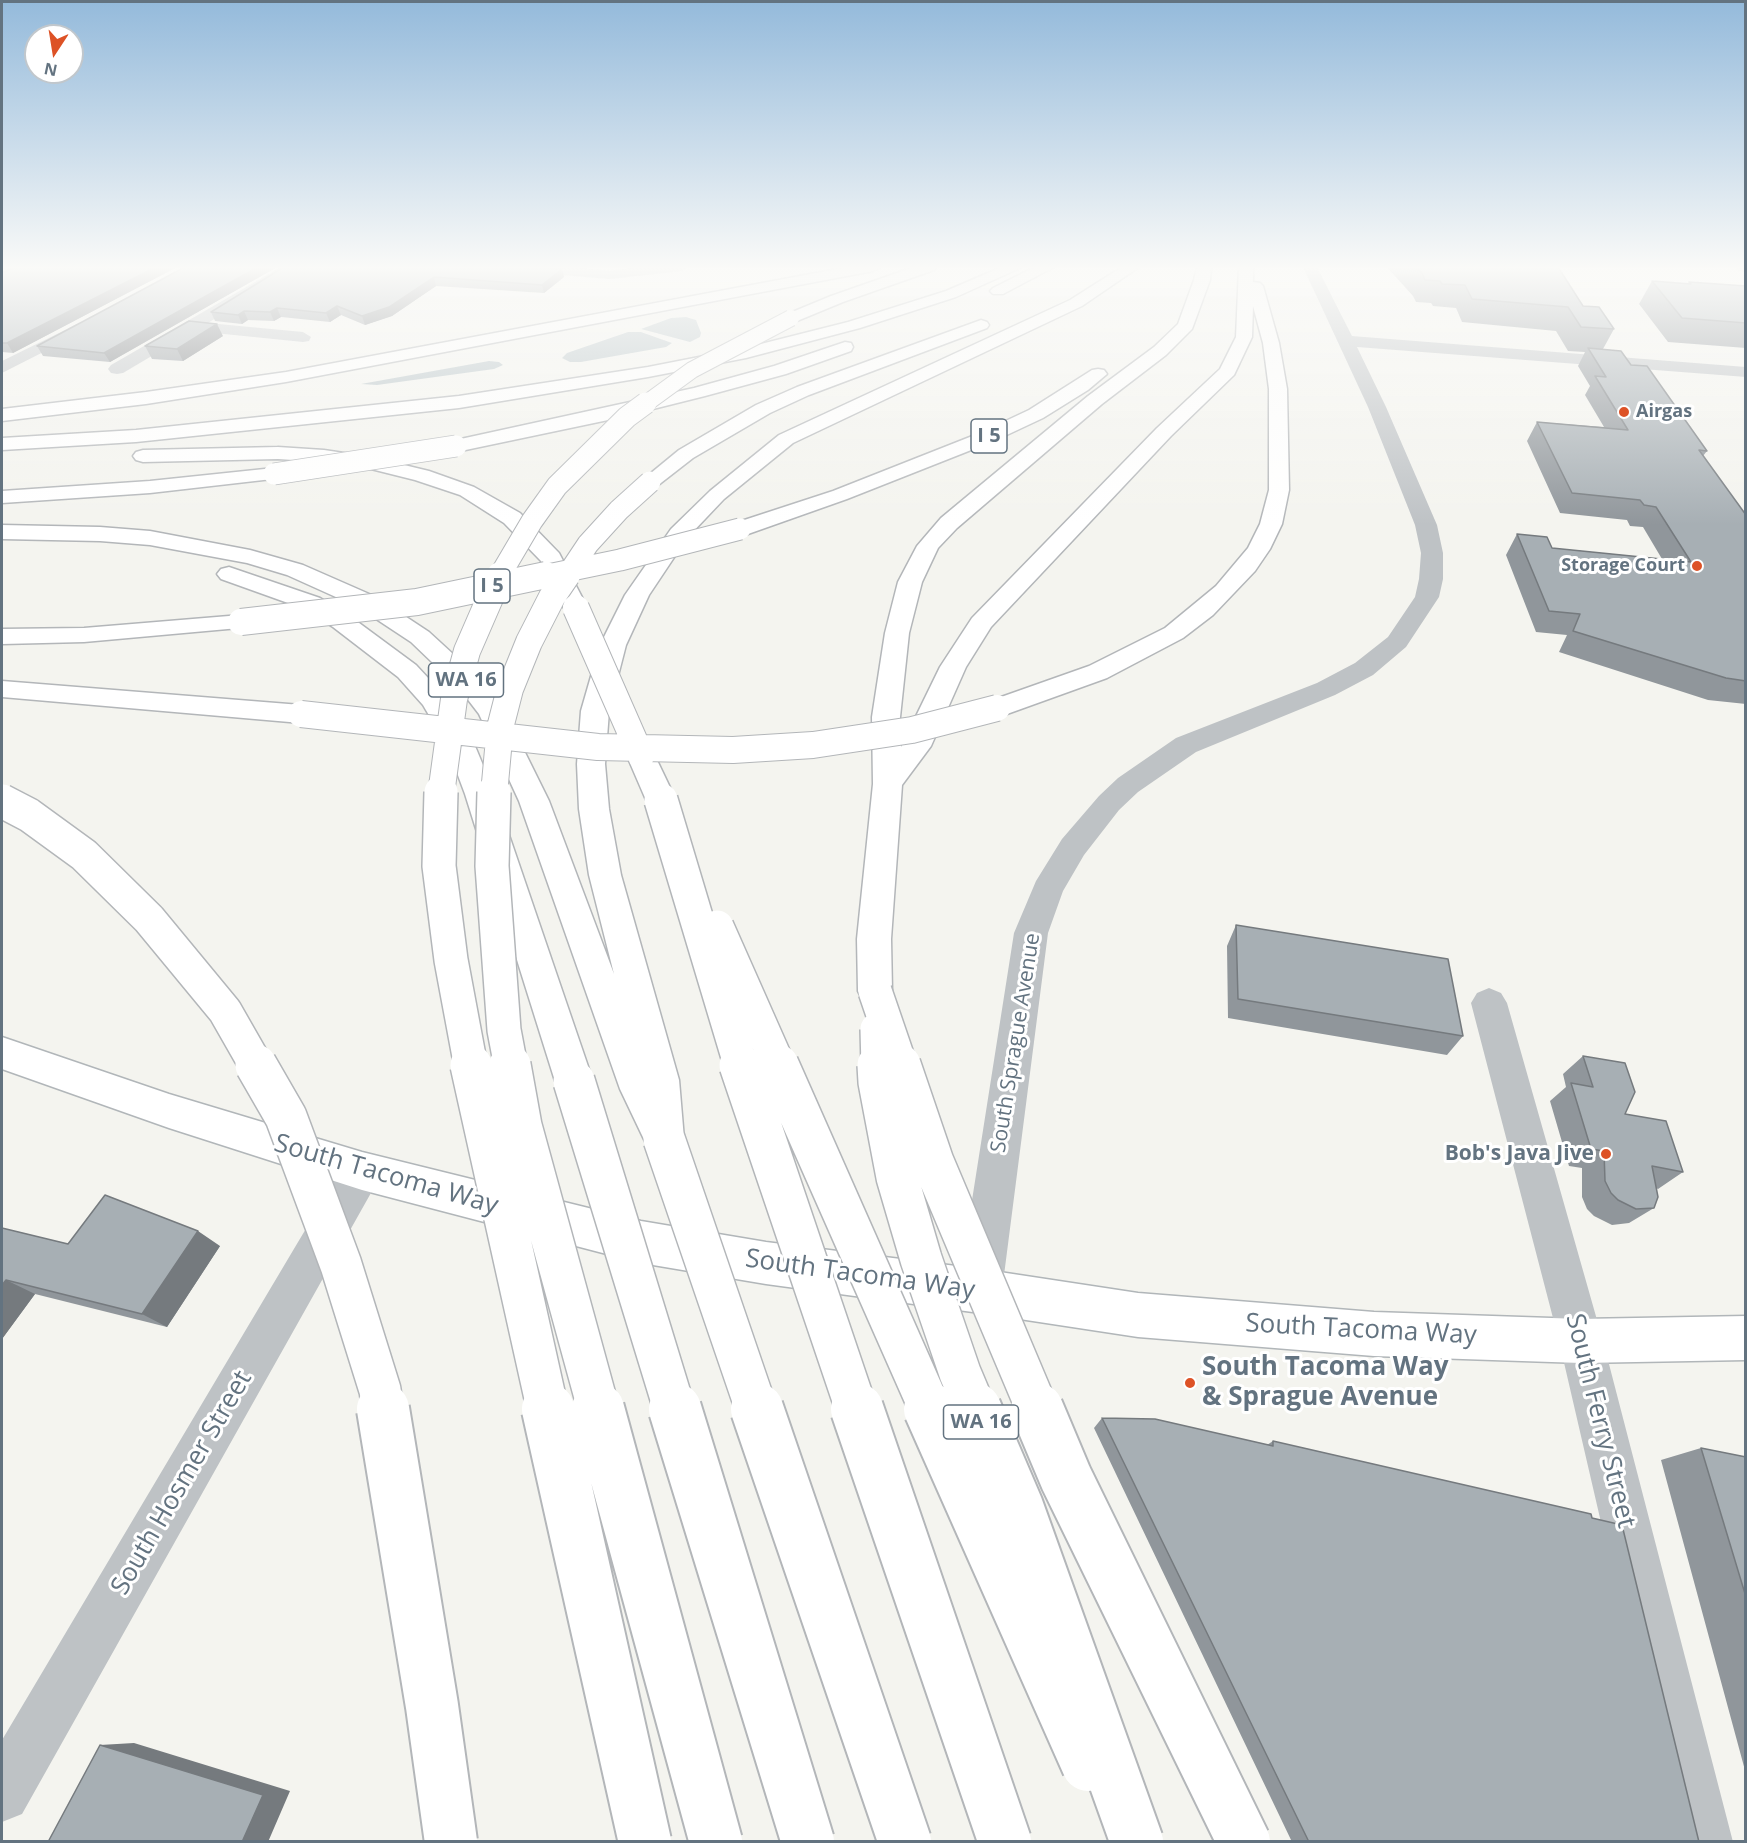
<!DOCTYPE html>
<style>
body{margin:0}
#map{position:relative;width:1747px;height:1843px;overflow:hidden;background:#f4f4ef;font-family:"Open Sans",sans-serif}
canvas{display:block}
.frame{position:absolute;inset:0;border:3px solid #637380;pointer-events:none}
.north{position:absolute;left:24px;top:24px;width:60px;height:60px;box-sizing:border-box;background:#fff;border:2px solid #c1c7cc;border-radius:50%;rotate:192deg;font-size:16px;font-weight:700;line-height:24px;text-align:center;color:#637380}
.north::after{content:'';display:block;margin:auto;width:21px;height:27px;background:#dd5226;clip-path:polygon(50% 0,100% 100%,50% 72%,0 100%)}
</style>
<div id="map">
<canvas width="1747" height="1843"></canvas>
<div class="frame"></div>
<div class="north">N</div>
</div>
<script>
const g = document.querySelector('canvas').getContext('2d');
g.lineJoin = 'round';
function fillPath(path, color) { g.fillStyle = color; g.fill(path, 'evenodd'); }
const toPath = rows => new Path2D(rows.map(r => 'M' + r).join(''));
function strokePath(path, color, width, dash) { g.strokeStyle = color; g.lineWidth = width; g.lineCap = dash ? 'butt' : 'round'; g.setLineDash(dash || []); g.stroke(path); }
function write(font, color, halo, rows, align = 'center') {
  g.font = font + ' "Open Sans",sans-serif'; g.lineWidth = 6; g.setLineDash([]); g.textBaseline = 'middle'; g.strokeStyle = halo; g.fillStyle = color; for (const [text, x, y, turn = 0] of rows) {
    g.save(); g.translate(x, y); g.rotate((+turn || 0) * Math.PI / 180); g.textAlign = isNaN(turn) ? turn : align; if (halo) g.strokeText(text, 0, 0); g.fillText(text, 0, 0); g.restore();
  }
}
fillPath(toPath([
 [686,317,696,320,701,333,700,337,690,342,641,329,671,318],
 [628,332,641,332,672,343,666,347,581,362,570,362,562,358,567,353],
 [489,361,499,362,503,365,494,369,377,385,361,384]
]), '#b7c3c7');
const major = toPath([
 [2,1037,169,1094,362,1152,641,1221,766,1242,980,1269,1138,1293,1374,1312,1581,1319,1746,1316,1746,1360,1581,1363,1374,1356,1138,1337,980,1313,766,1284,641,1263,362,1190,169,1128,2,1069,2,1037]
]);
const highway = toPath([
 [848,267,880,267,873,271,286,382,146,404,2,421,2,409,146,392,286,372,848,267],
 [914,267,936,267,934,270,843,302,797,321,785,321,783,318,785,315,831,296,914,267],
 [1002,267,1022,267,956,297,860,328,746,358,648,377,459,408,136,442,2,450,2,438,136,430,459,396,648,367,745,348,848,322,946,291,1002,267],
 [1035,267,1054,267,1003,294,993,294,990,291,993,288,1035,267],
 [1122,267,1139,267,1082,306,793,443,724,499,687,538,649,595,626,645,609,711,605,764,609,809,621,875,679,1080,684,1139,678,1152,664,1157,650,1152,620,1089,519,801,479,714,459,688,411,642,358,607,287,575,247,563,150,545,100,541,2,539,2,525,100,527,150,531,250,550,303,565,376,597,429,632,477,676,505,712,549,801,614,974,589,875,579,809,577,764,581,711,600,645,625,595,671,529,710,491,779,435,1070,300,1122,267],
 [1197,267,1211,267,1210,280,1192,329,1166,355,1102,404,957,528,938,548,922,582,909,633,900,717,901,747,940,667,972,618,1157,428,1220,369,1236,337,1239,267,1253,267,1253,282,1260,283,1263,286,1279,343,1287,389,1289,490,1282,524,1270,549,1255,571,1213,615,1183,638,1107,678,1007,714,997,717,987,714,983,708,987,702,1089,666,1165,628,1216,586,1248,548,1260,524,1269,490,1269,389,1263,343,1253,306,1252,337,1234,375,1171,436,991,627,966,667,931,746,902,785,891,939,892,991,887,1001,875,1005,863,1001,858,991,857,939,873,784,872,717,885,633,898,582,917,546,941,518,1088,396,1154,347,1178,324,1194,280,1197,267],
 [981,320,987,322,989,325,987,328,809,395,770,413,693,458,657,486,650,488,643,486,640,482,679,450,756,405,797,387,981,320],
 [845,342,851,343,853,347,851,351,786,374,705,396,613,419,456,452,449,450,446,446,449,442,456,440,694,388,774,366,845,342],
 [1098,369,1104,370,1107,374,1088,390,1043,418,994,441,847,499,748,534,740,536,732,534,729,529,732,524,833,491,980,433,1029,410,1092,370,1098,369],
 [278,447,324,450,371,457,429,471,474,487,520,513,559,553,585,603,582,608,573,610,564,608,541,561,504,523,460,495,415,480,371,469,324,462,278,459,143,462,136,460,133,456,136,452,143,450,278,447],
 [274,468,281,470,284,474,281,478,150,493,2,503,2,491,150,481,274,468],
 [229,567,320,598,351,617,416,665,443,694,475,746,495,794,593,1081,587,1093,574,1098,561,1093,555,1081,465,794,447,746,423,705,398,677,333,627,302,608,221,579,217,574,221,569,229,567],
 [241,615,250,617,253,622,250,627,84,642,2,644,2,629,84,628,241,615],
 [2,681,301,705,311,708,315,714,311,720,301,723,2,697,2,681],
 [641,747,651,749,655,756,676,800,671,807,661,810,651,807,646,800,627,756,631,749,641,747]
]);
strokePath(major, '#b1b6b9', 3);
strokePath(highway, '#b3b6b9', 3);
fillPath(toPath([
 [2,267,14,267,2,274,2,267],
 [281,267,299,267,208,323,303,332,311,337,309,341,303,342,194,331,123,373,117,374,111,373,108,369,111,365,281,267],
 [507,267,570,267,610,271,639,267,688,267,681,271,610,279,514,271,507,267],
 [1303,267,1317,267,1352,336,1746,367,1746,377,1357,347,1386,407,1437,525,1443,553,1443,579,1439,597,1406,647,1373,675,1335,695,1196,752,1138,792,1119,810,1084,855,1063,891,1048,933,1003,1283,996,1298,981,1305,966,1298,959,1283,1014,933,1036,881,1062,839,1099,796,1118,778,1176,738,1317,683,1355,663,1388,637,1415,597,1419,579,1421,553,1415,525,1368,407,1303,267],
 [1736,267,1746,267,1746,272,1738,270,1736,267],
 [77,324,83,326,85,329,83,332,2,373,2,361,77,324],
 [1489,988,1501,993,1507,1003,1603,1341,1733,1842,1675,1842,1559,1341,1471,1003,1477,993,1489,988],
 [362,1152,376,1158,382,1171,376,1184,22,1814,2,1822,2,1740,348,1158,362,1152]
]), '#bec2c5');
fillPath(major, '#fff');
fillPath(highway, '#fff');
const highwayBridgeFar5 = toPath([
 [644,405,692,370,791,318]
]);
const highwayBridgeFar4 = toPath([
 [274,474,456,446],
 [499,577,532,521,557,486,627,417,646,403],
 [538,577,620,560,740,529],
 [566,577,588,544,619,510,650,482]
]);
const highwayBridgeFar3 = toPath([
 [576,608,641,756],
 [241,622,417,602,546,575],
 [301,714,598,747,733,750,813,745,912,730,997,708],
 [441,794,454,699,467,651,500,575],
 [494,794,500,728,510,689,529,642,552,597,567,575]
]);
const highwayBridgeFar2 = toPath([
 [441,792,439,866,451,960,471,1067],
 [494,792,492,866,504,1030,511,1067],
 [661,800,741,1067],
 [2,801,29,815,84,855,149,919,225,1011,257,1067],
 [717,927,779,1067],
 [875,991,901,1067],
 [877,1029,878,1067]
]);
const highwayBridgeFar1 = toPath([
 [256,1065,286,1117,341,1265,380,1390,383,1411],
 [471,1065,548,1411],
 [510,1065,521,1126,599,1411],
 [740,1065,857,1411],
 [778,1065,931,1411],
 [878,1065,879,1082,897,1177,921,1259,960,1373,976,1411],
 [900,1065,933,1162,1038,1411],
 [574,1081,675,1411],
 [664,1139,757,1411]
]);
const highwayBridge = toPath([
 [383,1409,432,1706,451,1842],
 [548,1409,645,1842],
 [598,1409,716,1842],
 [675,1409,808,1842],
 [757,1409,905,1842],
 [857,1409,1005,1842],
 [930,1409,1088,1765],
 [975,1409,1017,1507,1137,1842],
 [1037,1409,1066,1478,1244,1842]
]);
strokePath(highwayBridgeFar5, '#b3b6b9', 18, []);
strokePath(highwayBridgeFar4, '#b3b6b9', 23, []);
strokePath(highwayBridgeFar3, '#b3b6b9', 28, []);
strokePath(highwayBridgeFar2, '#b3b6b9', 36, []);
strokePath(highwayBridgeFar1, '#b3b6b9', 44, []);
strokePath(highwayBridge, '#b3b6b9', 56, []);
strokePath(highwayBridgeFar5, '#fff', 16);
strokePath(highwayBridgeFar4, '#fff', 21);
strokePath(highwayBridgeFar3, '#fff', 26);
strokePath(highwayBridgeFar2, '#fff', 33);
strokePath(highwayBridgeFar1, '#fff', 41);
strokePath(highwayBridge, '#fff', 52);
fillPath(toPath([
 [15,267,177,267,13,353,2,352,2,273],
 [185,267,277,267,110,362,43,356,37,346],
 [284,267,562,269,564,277,544,293,436,286,392,316,365,325,341,315,330,322,281,317,274,321,248,320,242,324,215,321,211,312],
 [1387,267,1558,267,1583,306,1614,329,1603,349,1631,365,1707,451,1703,456,1746,515,1746,704,1708,700,1559,652,1567,635,1536,632,1506,555,1517,534,1552,548,1662,559,1643,527,1630,526,1627,520,1560,513,1527,441,1537,422,1604,427,1585,395,1590,386,1578,366,1585,352,1568,351,1556,331,1462,322,1456,308,1433,306,1431,303,1416,302,1413,296],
 [1652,281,1688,284,1689,282,1746,286,1746,348,1668,342,1639,304],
 [223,336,183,361,152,359,145,346],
 [1236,925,1463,1036,1447,1055,1228,1018,1227,946],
 [1583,1056,1625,1114,1683,1172,1658,1189,1656,1188,1654,1208,1629,1223,1612,1225,1594,1216,1587,1209,1582,1197,1582,1168,1569,1166,1550,1101,1566,1087,1563,1074],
 [2,1228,68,1244,220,1246,167,1327,35,1294,2,1339],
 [1102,1418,1267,1445,1273,1441,1699,1842,1292,1842,1094,1428],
 [1701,1448,1746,1457,1746,1774,1661,1460]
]), '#90969b');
fillPath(toPath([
 [156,267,177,267,13,353,7,343],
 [258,267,277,267,110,362,104,353],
 [562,269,564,277,544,293,542,285],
 [434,277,436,286,392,316,365,325,362,316],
 [337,306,341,315,330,322,326,313],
 [277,308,281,317,274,321,270,312],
 [244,311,248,320,242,324,238,315],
 [217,324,223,336,183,361,177,349],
 [198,1231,220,1246,167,1327,142,1314],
 [6,1280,35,1294,2,1339,2,1285],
 [134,1743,290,1791,268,1842,242,1842,100,1745]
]), '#757a7e');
const building = toPath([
 [15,267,156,267,7,343,2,343,2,273,15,267],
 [185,267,258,267,104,353,37,346,185,267],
 [284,267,543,267,562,269,542,285,434,277,389,307,362,316,337,306,326,313,277,308,270,312,244,311,238,315,211,312,284,267],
 [1416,267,1558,267,1583,306,1599,307,1614,329,1581,327,1568,307,1472,299,1465,285,1442,284,1440,281,1425,280,1422,273,1416,267],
 [1652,281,1691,284,1689,282,1746,286,1746,323,1682,318,1652,281],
 [189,321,217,324,177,349,145,346,189,321],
 [1588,348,1621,351,1631,365,1647,366,1707,451,1699,450,1746,515,1746,681,1726,678,1573,631,1580,614,1549,611,1517,534,1547,537,1552,548,1691,562,1656,507,1644,505,1640,500,1572,493,1537,422,1628,430,1595,376,1606,377,1588,348],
 [1236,925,1448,959,1463,1036,1238,999,1236,925],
 [1583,1056,1625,1063,1635,1092,1625,1114,1666,1121,1683,1172,1652,1166,1658,1197,1654,1208,1636,1209,1618,1200,1611,1193,1605,1181,1604,1151,1591,1149,1571,1083,1593,1087,1583,1056],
 [105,1195,198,1231,142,1314,6,1280,2,1285,2,1228,68,1244,105,1195],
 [1102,1418,1155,1419,1273,1446,1273,1441,1591,1514,1592,1518,1622,1525,1699,1842,1309,1842,1102,1418],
 [1701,1448,1746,1457,1746,1597,1701,1448],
 [100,1745,263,1795,242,1842,48,1842,100,1745]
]);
fillPath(building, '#a7afb4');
strokePath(building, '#757a7e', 1.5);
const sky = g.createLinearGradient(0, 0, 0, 525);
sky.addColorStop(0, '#94badb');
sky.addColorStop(0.51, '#fafaf8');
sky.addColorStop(1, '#fafaf800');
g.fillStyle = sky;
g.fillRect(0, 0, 1747, 525);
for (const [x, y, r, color] of [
 [1624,412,6,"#dd5226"],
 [1697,566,6,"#dd5226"],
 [1606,1154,6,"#dd5226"],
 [1190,1383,6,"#dd5226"]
]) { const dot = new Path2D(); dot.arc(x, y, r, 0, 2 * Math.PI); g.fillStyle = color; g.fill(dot); strokePath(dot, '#fff', 2); }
write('bold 18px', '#637380', '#fff', [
 ["Airgas",1636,412],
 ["Storage Court",1685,566,"right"]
], 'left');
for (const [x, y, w] of [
 [989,436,36],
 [492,586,36],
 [466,680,75],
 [981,1422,75]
]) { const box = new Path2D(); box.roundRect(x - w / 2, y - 17, w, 34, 4.5); g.fillStyle = '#fff'; g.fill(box); strokePath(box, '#637380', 1.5); }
write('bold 20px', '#637380', null, [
 ["I 5",989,436],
 ["I 5",492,586],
 ["WA 16",466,680],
 ["WA 16",981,1422]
]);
write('21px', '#637380', '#fff', [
 ["South Sprague Avenue",1016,1043,-81]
]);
write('bold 21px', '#637380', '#fff', [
 ["Bob's Java Jive",1594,1154]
], 'right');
write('26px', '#637380', '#fff', [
 ["South Tacoma Way",386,1175,16],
 ["South Tacoma Way",860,1275,8],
 ["South Tacoma Way",1361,1330,3],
 ["South Ferry Street",1600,1421,76],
 ["South Hosmer Street",182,1483,-60]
]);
write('bold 26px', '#637380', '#fff', [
 ["South Tacoma Way",1202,1368],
 ["& Sprague Avenue",1202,1398]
], 'left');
</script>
